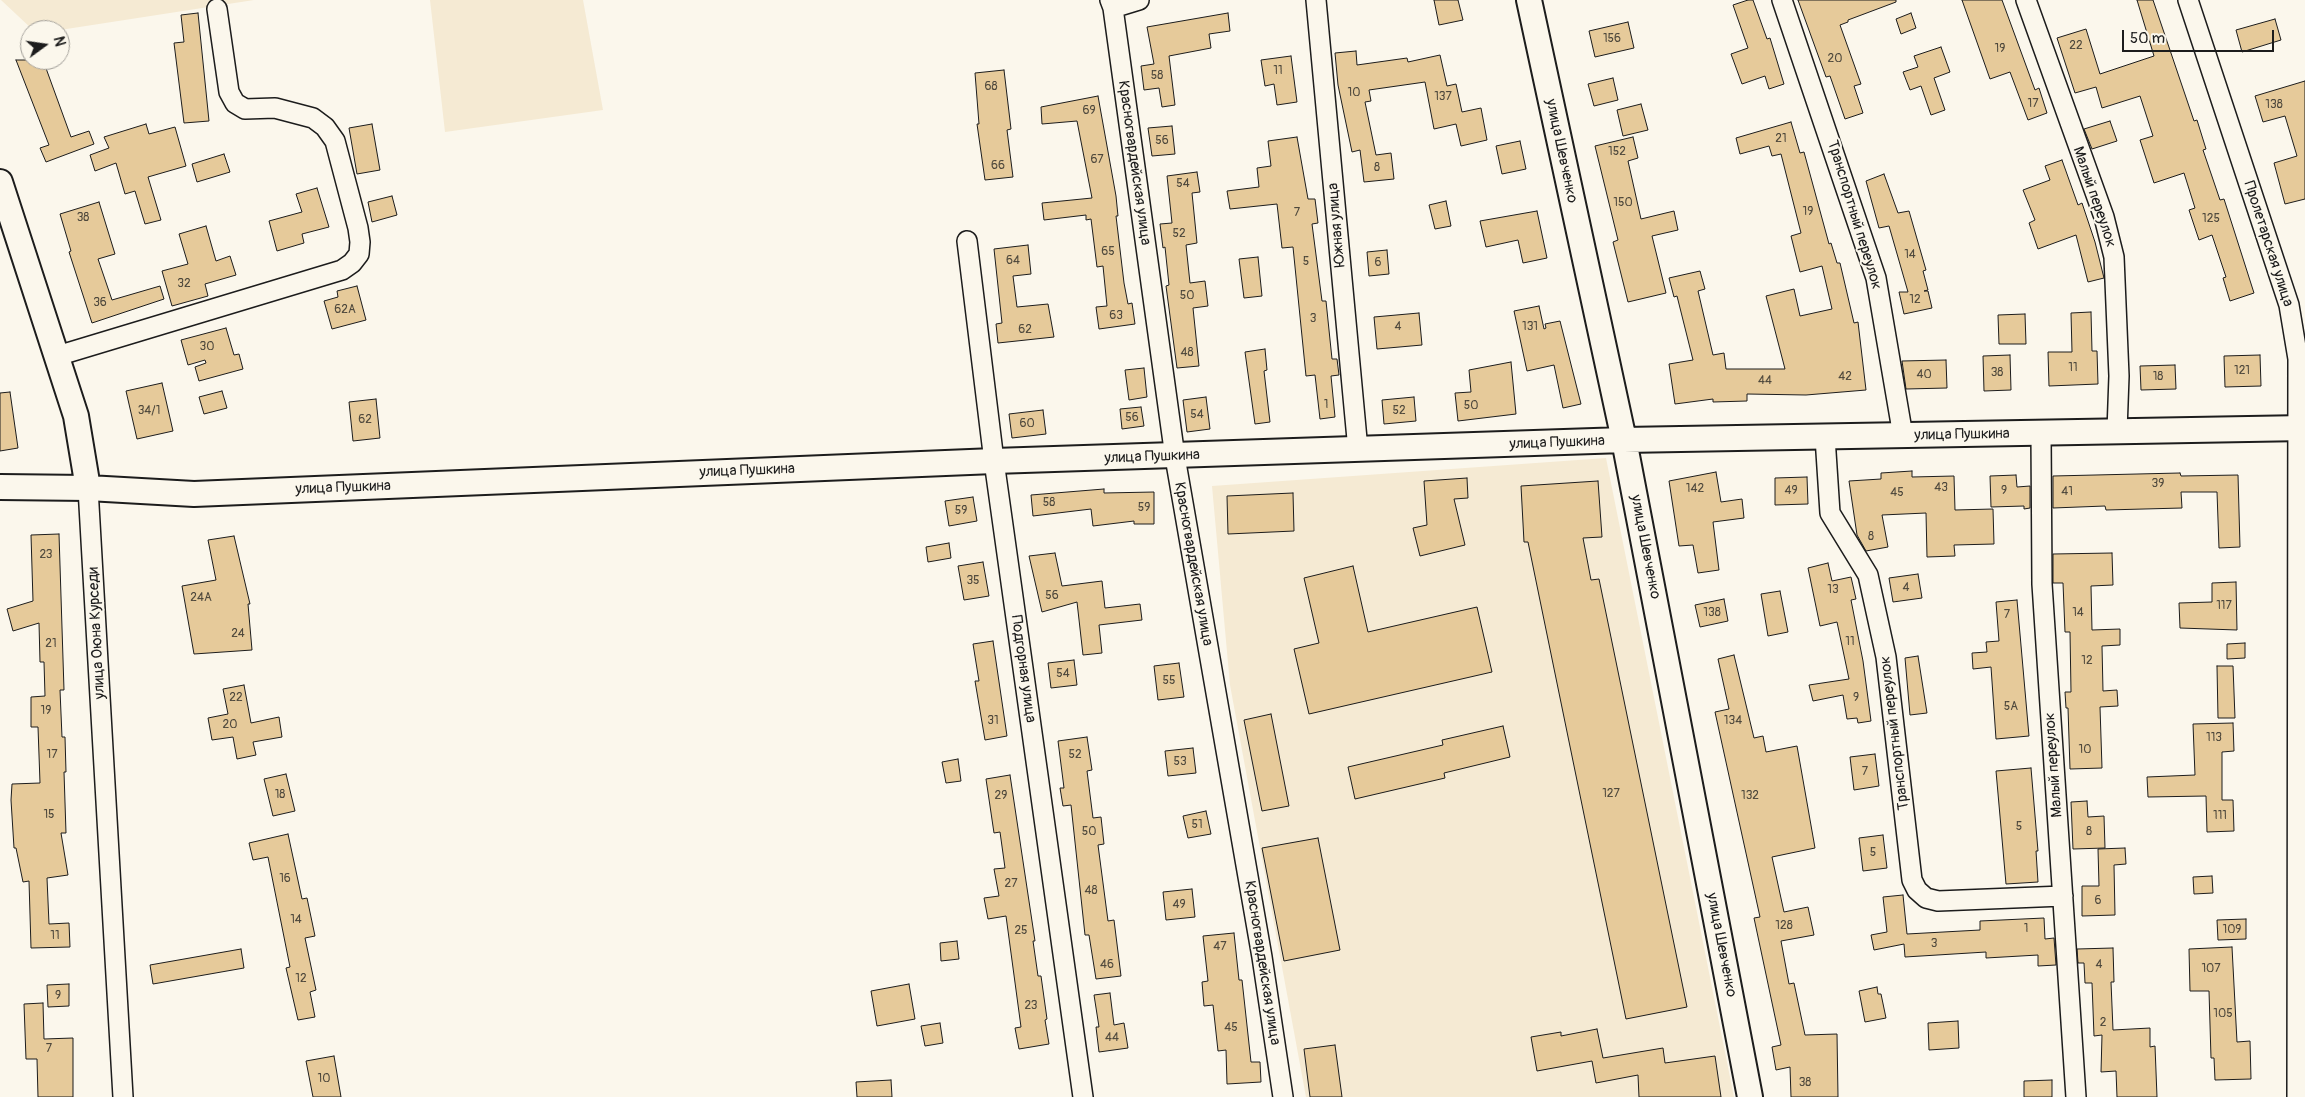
<!DOCTYPE html>
<meta charset="utf-8">
<style>
body{margin:0}
#map{position:relative;width:2305px;height:1097px;overflow:hidden;background:#fbf7ec;font-family:Pangolin,sans-serif}
canvas{display:block}
.north{position:absolute;left:20px;top:20px;width:50px;height:50px;box-sizing:border-box;background:#fbf7ec;border:1px solid #a29f99;border-radius:50%;rotate:76deg;font-size:14px;font-weight:700;line-height:20px;text-align:center;color:#1c1c1c}
.north::after{content:'';display:block;margin:auto;width:18px;height:22px;background:#1c1c1c;clip-path:polygon(50% 0,100% 100%,50% 72%,0 100%)}
.scale{position:absolute;left:2122px;top:30px;width:152px;height:22px;box-sizing:border-box;border:2px solid #1c1c1c;border-top:0;padding-left:6px;font-size:15px;line-height:18px;white-space:nowrap;color:#1c1c1c;-webkit-text-stroke:4px #fbf7ec;paint-order:stroke}
</style>
<div id="map">
<canvas width="2305" height="1097"></canvas>
<div class="north">N</div>
<div class="scale">50 m</div>
</div>
<script>
const g = document.querySelector('canvas').getContext('2d');
g.lineJoin = 'round';
function fillPath(path, color) { g.fillStyle = color; g.fill(path, 'evenodd'); }
const toPath = rows => new Path2D(rows.map(r => 'M' + r).join(''));
function strokePath(path, color, width, dash) { g.strokeStyle = color; g.lineWidth = width; g.lineCap = dash ? 'butt' : 'round'; g.setLineDash(dash || []); g.stroke(path); }
function write(font, color, halo, rows, align = 'center') {
  g.font = font + ' Pangolin,sans-serif'; g.lineWidth = 4; g.setLineDash([]); g.textBaseline = 'middle'; g.strokeStyle = halo; g.fillStyle = color; for (const [text, x, y, turn = 0] of rows) {
    g.save(); g.translate(x, y); g.rotate((+turn || 0) * Math.PI / 180); g.textAlign = isNaN(turn) ? turn : align; if (halo) g.strokeText(text, 0, 0); g.fillText(text, 0, 0); g.restore();
  }
}
fillPath(toPath([
 [1,0,254,0,60,30,33,30],
 [430,0,583,0,603,110,445,132],
 [1606,458,1734,1097,1306,1097,1230,685,1212,486]
]), '#f5ead3');
const building = toPath([
 [1434,0,1458,0,1463,20,1439,25,1434,0],
 [1748,0,1753,0,1767,39,1770,38,1784,84,1769,89,1765,76,1742,84,1731,54,1748,48,1733,5,1748,0],
 [1798,0,1896,0,1896,2,1848,20,1848,22,1840,25,1861,84,1854,86,1863,113,1845,119,1830,76,1826,77,1798,0],
 [1962,0,2002,0,2035,90,2039,88,2047,113,2028,120,2010,72,1990,79,1962,0],
 [2137,0,2153,0,2194,121,2197,120,2206,149,2203,150,2220,200,2224,199,2254,293,2230,301,2223,278,2226,277,2212,235,2199,240,2189,210,2195,208,2184,173,2154,183,2140,140,2153,136,2140,96,2102,108,2096,87,2075,93,2057,38,2086,29,2100,74,2154,56,2137,0],
 [198,13,209,121,184,123,174,43,184,42,181,15,198,13],
 [1228,13,1230,31,1209,34,1211,48,1169,56,1175,105,1162,107,1159,88,1144,90,1141,66,1154,64,1147,27,1228,13],
 [1911,13,1916,28,1901,34,1896,19,1911,13],
 [2275,19,2281,40,2242,52,2236,30,2275,19],
 [1628,22,1634,48,1595,57,1589,31,1628,22],
 [1941,47,1950,72,1934,78,1945,110,1931,115,1921,86,1910,90,1903,72,1918,67,1914,56,1941,47],
 [1356,51,1357,65,1407,58,1408,62,1440,55,1447,86,1456,84,1462,112,1481,108,1487,140,1461,146,1456,124,1434,129,1425,82,1369,90,1371,101,1365,102,1376,155,1391,153,1394,179,1364,182,1360,150,1352,152,1338,85,1335,53,1356,51],
 [1291,56,1297,102,1277,105,1274,84,1265,86,1261,60,1291,56],
 [16,60,43,60,71,137,89,131,94,144,46,162,40,148,49,145,16,60],
 [1004,70,1011,129,1007,130,1013,177,985,180,977,124,979,124,975,73,1004,70],
 [1613,78,1618,100,1594,106,1588,84,1613,78],
 [2305,81,2305,199,2285,204,2274,163,2297,156,2285,116,2263,122,2255,96,2305,81],
 [1098,96,1116,196,1118,216,1116,216,1124,283,1128,304,1132,303,1135,324,1099,329,1096,307,1107,306,1103,266,1097,267,1091,219,1086,220,1086,215,1044,220,1042,203,1092,198,1077,121,1042,124,1041,107,1098,96],
 [1641,104,1648,130,1623,136,1617,110,1641,104],
 [2110,121,2117,141,2092,149,2084,129,2110,121],
 [1791,122,1800,153,1804,152,1829,244,1831,243,1837,263,1840,263,1854,323,1858,322,1866,390,1806,395,1747,394,1747,401,1713,402,1713,399,1675,404,1669,364,1693,360,1677,296,1674,297,1669,278,1700,271,1705,289,1698,291,1713,355,1724,353,1726,369,1785,369,1766,296,1794,289,1800,316,1832,309,1822,266,1800,272,1791,236,1801,233,1781,154,1772,156,1769,146,1740,154,1736,138,1791,122],
 [146,124,149,134,175,127,186,166,148,177,161,220,145,224,135,191,125,194,116,163,95,171,90,155,109,148,104,137,146,124],
 [372,124,380,170,357,174,349,128,372,124],
 [1172,126,1175,154,1152,156,1148,128,1172,126],
 [1297,137,1308,199,1315,199,1318,223,1312,224,1322,301,1326,301,1332,359,1337,359,1339,375,1331,376,1335,417,1320,419,1315,375,1306,376,1293,247,1282,248,1277,204,1230,209,1227,191,1259,187,1257,168,1271,166,1268,141,1297,137],
 [1633,137,1638,158,1628,161,1641,219,1674,211,1678,230,1652,236,1666,293,1628,302,1613,242,1618,240,1595,146,1633,137],
 [1520,141,1526,169,1502,174,1496,146,1520,141],
 [224,154,230,172,197,182,192,164,224,154],
 [2062,160,2078,205,2082,203,2095,242,2104,278,2088,282,2076,235,2038,249,2029,223,2035,220,2023,190,2050,180,2045,166,2062,160],
 [1197,172,1200,192,1192,193,1197,243,1186,245,1190,283,1205,281,1208,306,1193,308,1199,366,1177,368,1166,286,1169,285,1165,247,1163,248,1160,224,1172,223,1167,176,1197,172],
 [1884,174,1898,213,1909,211,1926,270,1923,271,1928,290,1924,291,1928,291,1932,308,1904,314,1899,292,1908,292,1889,226,1879,228,1866,181,1884,174],
 [317,188,329,227,302,234,304,243,277,251,269,221,302,212,296,194,317,188],
 [392,196,397,215,372,222,368,202,392,196],
 [1446,201,1451,226,1435,229,1429,205,1446,201],
 [99,202,115,254,98,259,112,300,160,286,164,299,92,323,69,252,71,251,60,214,99,202],
 [1537,211,1547,258,1523,263,1518,240,1486,247,1480,221,1537,211],
 [206,226,216,261,230,256,236,275,205,284,208,296,172,306,162,271,188,264,179,234,206,226],
 [1028,245,1031,274,1013,276,1017,307,1048,304,1054,337,998,343,996,324,1002,323,994,249,1028,245],
 [1387,250,1389,274,1369,276,1367,252,1387,250],
 [1258,257,1262,296,1244,298,1239,259,1258,257],
 [357,286,366,320,332,329,324,301,338,297,337,291,357,286],
 [1539,306,1544,329,1546,328,1545,324,1560,321,1581,404,1563,408,1554,365,1527,371,1514,311,1539,306],
 [2091,312,2092,351,2097,351,2098,384,2049,386,2048,352,2072,352,2071,313,2091,312],
 [1419,313,1422,345,1377,349,1374,317,1419,313],
 [2025,314,2026,344,1999,344,1998,315,2025,314],
 [226,328,234,355,239,354,243,369,199,381,195,367,206,363,205,360,188,365,181,340,226,328],
 [1265,349,1267,370,1264,371,1270,422,1255,424,1245,352,1265,349],
 [2010,355,2011,390,1984,391,1983,356,2010,355],
 [2260,355,2261,386,2225,387,2224,356,2260,355],
 [1946,360,1947,388,1906,389,1902,361,1946,360],
 [1511,362,1516,414,1458,421,1455,393,1471,392,1469,370,1511,362],
 [2175,365,2176,389,2141,390,2140,366,2175,365],
 [1144,368,1147,397,1129,400,1125,370,1144,368],
 [162,383,173,431,137,439,126,391,162,383],
 [222,391,227,408,204,414,199,397,222,391],
 [10,392,18,448,0,451,0,393,10,392],
 [1206,397,1210,429,1187,432,1183,400,1206,397],
 [1414,397,1416,421,1384,424,1382,400,1414,397],
 [376,399,380,438,353,441,349,402,376,399],
 [1141,407,1144,426,1122,429,1120,409,1141,407],
 [1043,410,1046,434,1012,438,1009,414,1043,410],
 [1912,471,1912,477,1954,476,1955,510,1993,509,1994,544,1954,545,1955,556,1927,557,1926,513,1882,515,1888,547,1866,551,1857,535,1849,481,1881,479,1881,473,1912,471],
 [1716,472,1721,502,1742,499,1744,518,1713,522,1719,570,1698,573,1693,545,1679,546,1669,481,1716,472],
 [2180,473,2181,476,2238,475,2240,547,2219,548,2217,492,2181,492,2182,508,2106,510,2105,506,2053,508,2053,476,2180,473],
 [2016,475,2017,487,2030,486,2030,508,2024,509,2024,506,1991,507,1990,476,2016,475],
 [1807,477,1808,504,1775,505,1775,478,1807,477],
 [1467,478,1468,498,1454,499,1465,545,1420,556,1413,528,1427,525,1424,481,1467,478],
 [1598,481,1602,537,1583,538,1591,580,1599,579,1687,1007,1626,1019,1528,542,1524,542,1521,486,1598,481],
 [1104,489,1104,493,1154,492,1154,524,1134,524,1134,521,1093,526,1091,509,1033,516,1031,495,1104,489],
 [1293,493,1294,531,1228,534,1227,496,1293,493],
 [973,497,977,521,949,526,945,501,973,497],
 [59,534,64,690,60,690,62,737,65,737,66,772,64,772,66,833,61,833,68,875,47,878,49,924,69,923,70,947,31,948,29,881,23,882,16,848,14,848,11,800,12,784,40,783,38,727,31,727,31,697,45,696,44,662,40,662,39,623,13,631,7,609,33,601,31,535,59,534],
 [234,536,250,604,248,604,252,650,194,654,182,586,216,580,208,540,234,536],
 [949,543,951,558,928,562,926,547,949,543],
 [1055,553,1062,586,1102,581,1105,608,1140,604,1142,620,1099,625,1102,653,1083,655,1077,602,1042,612,1029,556,1055,553],
 [2112,553,2113,585,2091,586,2092,630,2120,629,2120,645,2102,646,2103,691,2117,690,2118,706,2100,707,2102,768,2070,769,2068,708,2066,708,2065,692,2071,692,2070,632,2065,632,2063,583,2053,583,2053,554,2112,553],
 [983,562,989,596,964,600,958,566,983,562],
 [1828,563,1832,581,1851,577,1856,599,1851,600,1863,661,1871,721,1858,723,1857,718,1847,719,1843,695,1813,701,1809,685,1849,679,1837,622,1820,626,1808,568,1828,563],
 [1353,566,1368,632,1477,607,1492,672,1309,714,1294,649,1319,643,1304,578,1353,566],
 [1918,574,1922,598,1893,602,1889,578,1918,574],
 [2236,582,2237,630,2180,628,2179,603,2212,602,2212,583,2236,582],
 [1780,591,1788,632,1768,636,1761,594,1780,591],
 [1724,599,1728,621,1700,627,1695,605,1724,599],
 [2017,600,2029,736,1996,739,1991,667,1973,669,1972,653,1987,652,1986,642,1999,641,1996,602,2017,600],
 [993,641,1007,736,985,740,975,681,979,681,973,644,993,641],
 [2245,643,2245,658,2227,659,2227,644,2245,643],
 [1734,655,1754,738,1763,736,1766,752,1797,746,1815,848,1772,857,1784,912,1808,907,1814,935,1781,941,1789,984,1794,983,1805,1035,1837,1034,1838,1097,1791,1097,1790,1067,1776,1070,1772,1047,1781,1045,1754,918,1760,917,1715,712,1729,709,1718,659,1734,655],
 [1918,656,1927,713,1910,715,1905,658,1918,656],
 [1074,660,1077,685,1051,688,1048,663,1074,660],
 [1179,663,1184,697,1158,700,1154,666,1179,663],
 [2217,666,2233,666,2235,718,2218,718,2217,666],
 [244,685,251,723,279,717,282,737,253,742,256,755,237,759,233,737,212,740,208,718,228,714,223,689,244,685],
 [1271,714,1289,806,1262,811,1244,720,1271,714],
 [2233,723,2234,751,2222,752,2222,800,2233,800,2234,831,2207,832,2206,796,2148,797,2147,777,2195,775,2193,724,2233,723],
 [1503,726,1510,757,1444,773,1445,778,1355,799,1348,767,1443,745,1442,740,1503,726],
 [1087,737,1092,770,1087,771,1093,818,1101,817,1104,844,1098,845,1108,921,1114,920,1121,976,1096,979,1089,935,1085,935,1071,805,1063,806,1060,788,1064,788,1058,741,1087,737],
 [1193,748,1196,773,1168,776,1165,751,1193,748],
 [1875,754,1879,786,1854,790,1850,757,1875,754],
 [958,759,961,781,946,783,942,762,958,759],
 [2031,768,2038,851,2036,851,2038,882,2006,884,1996,771,2031,768],
 [286,774,295,811,273,816,264,779,286,774],
 [1010,775,1035,941,1033,941,1038,976,1041,976,1047,1019,1045,1020,1049,1044,1019,1049,1015,1028,1021,1027,1006,916,988,919,984,898,999,896,994,869,1005,868,1000,832,994,833,986,779,1010,775],
 [2087,801,2088,817,2104,816,2105,848,2073,849,2071,802,2087,801],
 [1206,811,1211,834,1188,838,1183,816,1206,811],
 [288,834,302,899,307,898,315,936,305,938,316,990,310,992,315,1017,298,1020,286,968,290,967,268,857,253,860,249,843,288,834],
 [1883,835,1887,868,1863,871,1859,838,1883,835],
 [1318,838,1340,950,1284,961,1262,848,1318,838],
 [2125,848,2126,864,2114,865,2115,915,2082,916,2082,886,2099,886,2098,849,2125,848],
 [2212,876,2213,893,2194,894,2193,877,2212,876],
 [1192,889,1195,917,1166,920,1163,892,1192,889],
 [1903,895,1907,934,1980,930,1980,921,2044,918,2045,939,2054,938,2056,965,2038,966,2038,955,1986,958,1986,952,1905,957,1904,944,1874,950,1871,935,1887,932,1883,897,1903,895],
 [2246,919,2246,939,2218,940,2217,920,2246,919],
 [1234,933,1239,980,1242,980,1251,1062,1260,1062,1261,1082,1227,1084,1226,1050,1218,1051,1213,1005,1204,1006,1202,982,1208,981,1203,936,1234,933],
 [957,941,959,959,941,961,940,943,957,941],
 [2232,947,2237,1042,2250,1041,2251,1079,2215,1080,2214,1058,2211,1058,2209,991,2190,991,2189,949,2232,947],
 [2113,948,2114,982,2111,982,2113,1030,2150,1028,2150,1047,2155,1046,2157,1097,2117,1097,2116,1071,2101,1072,2102,1035,2094,1036,2092,983,2085,983,2084,963,2078,963,2077,949,2113,948],
 [241,949,244,968,153,984,150,965,241,949],
 [69,984,69,1006,48,1007,47,985,69,984],
 [909,984,915,1019,877,1026,871,991,909,984],
 [1877,987,1878,994,1881,994,1886,1018,1865,1022,1859,991,1877,987],
 [1110,993,1114,1025,1124,1023,1128,1048,1099,1052,1096,1027,1099,1027,1094,995,1110,993],
 [43,1003,44,1039,73,1038,73,1097,38,1097,37,1059,26,1059,24,1004,43,1003],
 [1958,1021,1959,1048,1929,1050,1928,1023,1958,1021],
 [940,1023,943,1043,925,1046,921,1026,940,1023],
 [1597,1029,1603,1058,1663,1048,1665,1063,1715,1056,1721,1097,1639,1097,1638,1075,1596,1083,1592,1061,1537,1071,1531,1037,1561,1032,1561,1036,1597,1029],
 [1335,1045,1342,1097,1310,1097,1304,1049,1335,1045],
 [334,1056,341,1097,313,1097,306,1061,334,1056],
 [891,1080,892,1097,857,1097,856,1082,891,1080],
 [2052,1080,2052,1097,2024,1097,2024,1081,2052,1080]
]);
fillPath(building, '#e6ca9a');
strokePath(building, '#1c1c1c', 1);
const minor = toPath([
 [1110,0,1113,8,1175,457,1262,957,1283,1097],
 [1316,0,1358,450],
 [1782,0,1876,278,1903,436],
 [2026,0,2104,217,2114,257,2119,376,2117,431],
 [2188,0,2289,305,2298,359,2297,1097],
 [1113,8,1139,0],
 [967,241,994,461,1083,1097],
 [57,356,342,270,352,263,359,254,360,242,358,228,335,141,325,127,313,118,275,108,245,109,235,103,229,92,217,9],
 [2041,434,2042,584,2076,1097],
 [1825,437,1830,513,1868,575,1886,657,1912,880,1917,890,1926,898,1938,901,2063,896],
 [88,488,123,1097]
]);
const tertiary = toPath([
 [1529,0,1624,440,1750,1097],
 [0,182,76,416,88,488],
 [0,487,88,488,194,494,994,461,1624,440,2305,428]
]);
strokePath(minor, '#1c1c1c', 22);
strokePath(tertiary, '#1c1c1c', 28);
strokePath(minor, '#fbf7ec', 19);
strokePath(tertiary, '#fbf7ec', 24);
write('12px', '#4e483c', null, [
 ["156",1612,39],
 ["22",2076,46],
 ["19",2000,49],
 ["20",1835,59],
 ["11",1278,71],
 ["58",1157,76],
 ["68",991,87],
 ["10",1354,93],
 ["137",1443,97],
 ["17",2033,104],
 ["138",2274,105],
 ["69",1089,111],
 ["21",1781,139],
 ["56",1162,141],
 ["152",1617,152],
 ["67",1097,160],
 ["66",998,166],
 ["8",1377,168],
 ["54",1183,184],
 ["150",1623,203],
 ["19",1808,212],
 ["7",1297,213],
 ["38",83,218],
 ["125",2211,219],
 ["52",1179,234],
 ["65",1108,252],
 ["14",1910,255],
 ["64",1013,261],
 ["5",1306,262],
 ["6",1378,263],
 ["32",184,284],
 ["50",1187,296],
 ["12",1915,300],
 ["36",100,303],
 ["62А",345,310],
 ["63",1116,316],
 ["3",1313,319],
 ["4",1398,327],
 ["131",1530,327],
 ["62",1025,330],
 ["30",207,347],
 ["48",1187,353],
 ["11",2073,368],
 ["121",2242,371],
 ["38",1997,373],
 ["40",1924,375],
 ["42",1845,377],
 ["18",2158,377],
 ["44",1765,381],
 ["1",1326,405],
 ["50",1471,406],
 ["34/1",149,411],
 ["52",1399,411],
 ["54",1197,415],
 ["56",1132,418],
 ["62",365,420],
 ["60",1027,424],
 ["39",2158,484],
 ["43",1941,488],
 ["142",1695,489],
 ["49",1791,491],
 ["9",2004,491],
 ["41",2067,492],
 ["45",1897,493],
 ["58",1049,503],
 ["59",1144,508],
 ["59",961,511],
 ["8",1871,537],
 ["23",46,555],
 ["35",973,581],
 ["4",1906,588],
 ["13",1833,590],
 ["56",1052,596],
 ["24А",201,598],
 ["117",2224,606],
 ["138",1712,613],
 ["14",2078,613],
 ["7",2007,615],
 ["24",238,634],
 ["11",1850,642],
 ["21",51,644],
 ["12",2087,661],
 ["54",1063,674],
 ["55",1169,681],
 ["22",236,698],
 ["9",1856,698],
 ["5А",2011,707],
 ["19",46,711],
 ["31",993,721],
 ["134",1733,721],
 ["20",230,725],
 ["113",2214,738],
 ["10",2085,750],
 ["17",52,755],
 ["52",1075,755],
 ["53",1180,762],
 ["7",1865,772],
 ["127",1611,794],
 ["18",280,795],
 ["29",1001,796],
 ["132",1750,796],
 ["15",49,815],
 ["111",2220,816],
 ["51",1197,825],
 ["5",2019,827],
 ["50",1089,832],
 ["8",2089,832],
 ["5",1873,853],
 ["16",285,879],
 ["27",1011,884],
 ["48",1091,891],
 ["6",2098,901],
 ["49",1179,905],
 ["14",296,920],
 ["128",1784,926],
 ["1",2026,929],
 ["109",2232,930],
 ["25",1021,931],
 ["11",55,936],
 ["3",1934,944],
 ["47",1220,947],
 ["46",1107,965],
 ["4",2099,965],
 ["107",2211,969],
 ["12",301,979],
 ["9",58,996],
 ["23",1031,1006],
 ["105",2223,1014],
 ["2",2103,1023],
 ["45",1231,1028],
 ["44",1112,1038],
 ["7",49,1049],
 ["10",324,1079],
 ["38",1805,1083]
]);
write('15px', '#1c1c1c', '#fbf7ec', [
 ["улица Шевченко",1561,151,78],
 ["Красногвардейская улица",1134,163,82],
 ["Малый переулок",2094,197,71],
 ["Транспортный переулок",1854,215,73],
 ["Южная улица",1337,225,-95],
 ["Пролетарская улица",2268,244,72],
 ["улица Пушкина",1962,435,-1],
 ["улица Пушкина",1557,443,-2],
 ["улица Пушкина",1152,457,-2],
 ["улица Пушкина",747,471,-2],
 ["улица Пушкина",343,488,-2],
 ["улица Шевченко",1645,547,79],
 ["Красногвардейская улица",1193,564,80],
 ["улица Оюна Курседи",97,633,-93],
 ["Подгорная улица",1023,669,82],
 ["Транспортный переулок",1895,733,-97],
 ["Малый переулок",2054,765,-94],
 ["улица Шевченко",1721,945,79],
 ["Красногвардейская улица",1262,963,81]
]);
</script>
